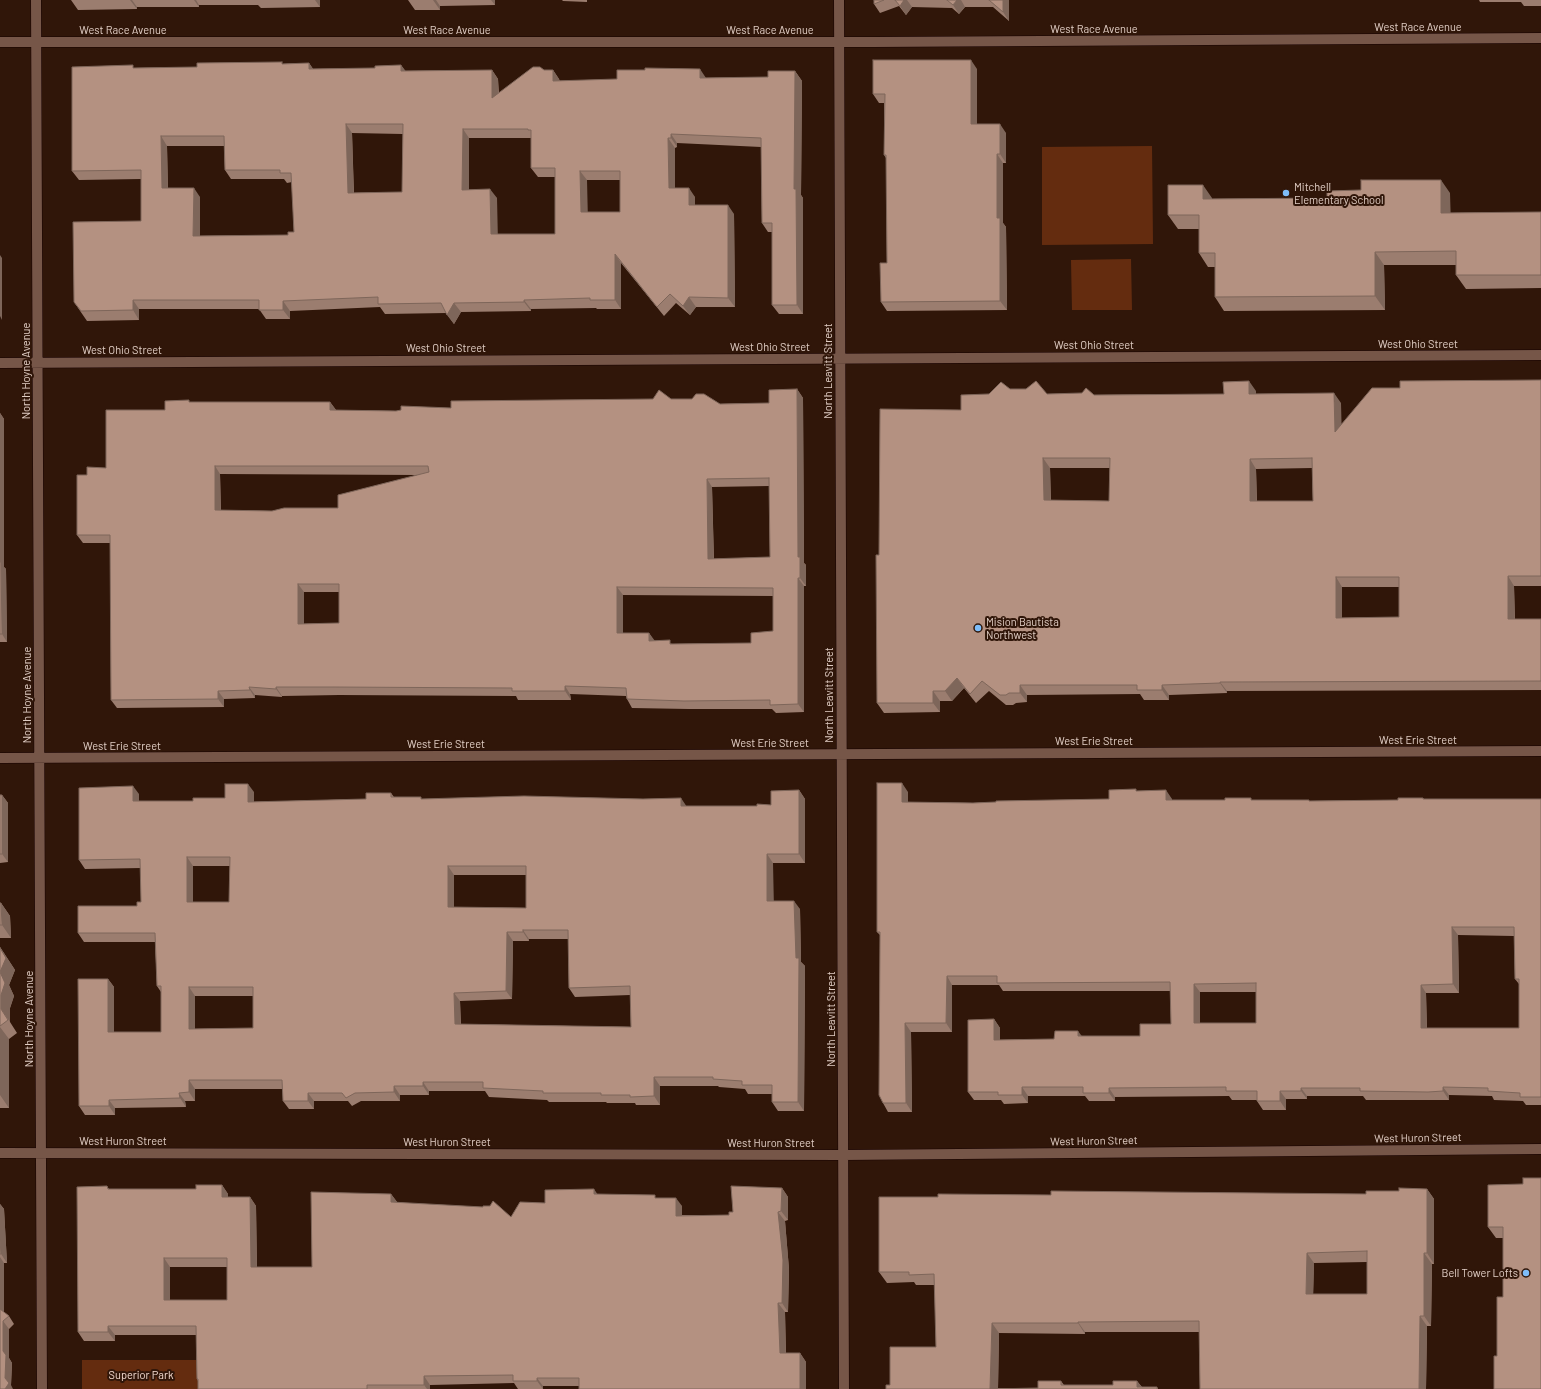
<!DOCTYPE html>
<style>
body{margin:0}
canvas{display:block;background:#301609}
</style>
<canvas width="1541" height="1389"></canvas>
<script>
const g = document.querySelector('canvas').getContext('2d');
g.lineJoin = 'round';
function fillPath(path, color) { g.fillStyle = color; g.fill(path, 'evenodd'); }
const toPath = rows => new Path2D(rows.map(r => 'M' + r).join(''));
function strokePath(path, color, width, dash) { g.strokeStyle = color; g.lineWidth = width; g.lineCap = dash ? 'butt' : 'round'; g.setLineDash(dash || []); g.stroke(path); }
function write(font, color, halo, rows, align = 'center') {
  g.font = font + ' Barlow,sans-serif'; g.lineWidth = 4; g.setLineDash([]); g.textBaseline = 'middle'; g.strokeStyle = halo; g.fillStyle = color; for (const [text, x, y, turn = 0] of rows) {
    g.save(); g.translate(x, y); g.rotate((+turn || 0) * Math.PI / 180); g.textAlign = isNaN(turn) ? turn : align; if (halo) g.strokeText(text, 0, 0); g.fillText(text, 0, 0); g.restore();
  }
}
fillPath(toPath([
 [1152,146,1153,244,1042,245,1042,147],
 [1131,259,1132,310,1072,310,1071,260],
 [82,1360,199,1360,199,1389,82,1389]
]), '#642c0f');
const street = toPath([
 [36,0,42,1389],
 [839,0,844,1389],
 [0,42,875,42,1541,38],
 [0,363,1541,355],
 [0,758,1541,751],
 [0,1153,843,1155,1541,1149]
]);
strokePath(street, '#170200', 11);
strokePath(street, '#765648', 10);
fillPath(toPath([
 [71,0,320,0,320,7,261,8,258,5,199,5,199,7,137,7,137,9,78,10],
 [408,0,495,0,495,5,440,6,440,10,415,10],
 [562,0,587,0,587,2,563,1],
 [874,0,1009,0,1009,21,993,7,965,7,959,14,952,8,912,7,906,15,899,6,880,13,874,4],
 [1479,0,1541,0,1541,6,1524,6,1521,2,1480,2],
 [309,63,313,69,375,68,401,65,405,71,492,70,498,79,499,93,544,70,553,70,559,79,560,81,706,78,768,77,795,71,802,81,801,195,803,198,803,314,779,314,772,305,772,232,768,232,762,223,761,147,677,143,677,147,675,148,675,188,695,197,695,205,734,214,735,307,696,307,690,315,676,303,664,316,621,263,621,309,597,309,596,308,531,309,531,311,461,312,454,324,446,313,385,314,380,307,290,311,290,319,266,319,259,309,139,309,139,320,87,321,74,302,141,221,141,179,79,180,72,171,135,68,197,67],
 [352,133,403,134,402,192,354,193],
 [469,138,531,138,531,168,538,177,555,177,555,234,497,234,497,198,469,190],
 [167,146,224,146,225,170,231,179,284,179,287,183,292,182,294,232,288,235,200,236,200,197,168,188],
 [587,180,620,180,620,212,587,212],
 [977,69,977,124,1006,133,1006,163,1003,163,1003,223,1006,227,1007,310,887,311,881,302,887,263,886,158,884,155,884,103,879,103,873,94],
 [1450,193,1450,213,1541,212,1541,288,1466,289,1456,275,1456,265,1384,265,1385,310,1224,311,1215,297,1215,267,1208,267,1199,253,1199,229,1178,229,1168,215,1212,198,1212,199,1327,198],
 [1541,380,1541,586,1514,586,1515,619,1541,619,1541,690,1227,691,1227,693,1169,695,1169,700,1144,700,1140,694,1027,695,1027,702,1016,703,1013,705,1006,705,989,691,976,703,964,688,952,701,940,701,940,712,884,713,877,703,879,555,961,410,989,394,1010,389,1047,394,1094,395,1224,394,1256,391,1256,394,1341,403,1341,424,1400,388],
 [1050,468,1110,468,1109,501,1051,500],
 [1312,468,1313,501,1257,501,1256,469],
 [1342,587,1399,587,1399,617,1342,618],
 [797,389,803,398,804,563,806,565,806,586,804,586,804,712,776,713,772,709,689,709,632,708,627,699,626,696,570,694,571,700,518,700,516,696,339,695,282,696,282,697,255,695,255,698,224,699,224,707,117,708,111,700,110,543,83,543,77,535,87,475,106,468,165,410,191,402,330,402,336,410,396,411,451,408,671,399,720,404,769,403],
 [220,474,419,475,338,508,272,511,221,510],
 [769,486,770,557,714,559,712,487],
 [304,592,339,592,339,623,304,624],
 [623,595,773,596,773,631,751,643,673,644,654,641,649,633,623,633],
 [0,413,4,419,4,567,6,569,7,642,0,642],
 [799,790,805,799,805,863,773,863,773,901,800,909,801,962,805,966,804,1111,778,1111,772,1102,772,1094,748,1094,745,1089,719,1087,718,1086,660,1086,660,1105,636,1105,635,1103,607,1103,606,1102,549,1102,547,1100,489,1097,485,1091,429,1091,429,1095,400,1095,400,1101,361,1101,352,1106,348,1101,314,1101,314,1109,289,1109,283,1101,283,1089,195,1089,195,1101,185,1101,186,1107,115,1108,115,1115,85,1115,79,1106,108,979,114,987,114,1032,161,1032,161,992,157,986,155,942,84,942,78,933,137,906,141,902,141,868,85,869,79,860,139,794,139,801,193,801,225,798,254,792,254,802,366,799,391,793,394,797,422,799,687,806,757,806,771,805],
 [193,866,230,866,229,902,193,902],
 [454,875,526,875,526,908,454,907],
 [529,939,568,939,569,988,575,997,630,995,631,1027,461,1024,460,1001,512,999,513,941,529,941],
 [195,996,253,996,253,1028,195,1029],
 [1137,791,1172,799,1172,800,1252,800,1310,801,1398,800,1423,798,1424,799,1541,799,1541,1105,1526,1105,1523,1101,1494,1100,1492,1096,1449,1095,1449,1100,1366,1100,1363,1096,1307,1096,1307,1099,1286,1099,1286,1110,1263,1110,1257,1101,1257,1100,1232,1100,1229,1096,1115,1097,1115,1101,1089,1101,1085,1096,1028,1096,1028,1103,1004,1104,1001,1100,974,1100,968,1092,994,1019,1000,1028,1000,1040,1054,1039,1082,1036,1140,1036,1171,1024,1170,991,1003,991,999,985,952,985,952,1032,911,1032,912,1112,888,1112,883,1103,880,935,877,932,908,792,908,802,973,803,1109,799],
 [1458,935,1514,936,1515,979,1519,984,1519,1028,1427,1028,1426,993,1459,993],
 [1200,992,1256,992,1256,1023,1200,1023],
 [0,795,2,795,8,803,8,862,0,863],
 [0,903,1,903,10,916,11,938,0,938],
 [0,947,15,970,9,985,14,996,10,1008,10,1022,17,1033,9,1039,9,1108,0,1108],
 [1541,1178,1497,1356,1503,1297,1503,1238,1496,1238,1488,1227,1523,1184],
 [222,1185,228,1194,228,1197,250,1197,256,1206,257,1267,312,1267,391,1194,397,1202,511,1217,545,1203,598,1194,657,1198,682,1206,682,1215,729,1215,733,1212,782,1188,788,1197,788,1220,785,1221,789,1269,788,1312,785,1312,786,1353,800,1353,806,1362,806,1389,579,1389,579,1386,543,1386,543,1389,518,1389,514,1383,430,1385,430,1389,198,1389,198,1381,197,1379,196,1335,115,1335,115,1341,84,1341,78,1332,107,1186,109,1189,196,1189],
 [170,1267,227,1267,227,1300,170,1300],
 [1427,1189,1434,1199,1434,1264,1432,1264,1431,1326,1427,1326,1426,1389,1200,1389,1199,1332,1085,1332,1085,1334,999,1333,998,1388,1038,1388,1061,1381,1064,1385,1113,1385,1137,1381,1142,1387,1157,1387,1158,1389,886,1389,890,1385,936,1347,935,1285,916,1285,914,1282,887,1283,879,1272,938,1197,1051,1195,1366,1194],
 [1367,1262,1367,1294,1313,1294,1314,1263],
 [0,1204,4,1209,7,1263,4,1263,4,1312,9,1316,14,1324,9,1329,9,1358,12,1363,11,1385,0,1389]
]), '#9b7d6f');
fillPath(toPath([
 [130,0,132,0,137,7,137,9],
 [194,0,196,0,199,5,199,7],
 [315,0,320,0,320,7],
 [433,0,436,0,440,6,440,10],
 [491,0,495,0,495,5],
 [904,0,907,0,912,7,906,15,900,6],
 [957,0,961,0,965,7,959,14,953,5],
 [1003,0,1009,0,1009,21,1003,12],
 [971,60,977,69,977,133,971,124],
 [309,63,316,73,309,69],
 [401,65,408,74,401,71],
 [700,69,706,78,700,78],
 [492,70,498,79,499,108,492,98],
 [553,70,559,79,560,91,553,81],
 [795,71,802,81,801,195,803,198,803,314,797,305,794,189],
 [346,124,352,133,354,202,348,193],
 [1000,124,1006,133,1006,163,1000,154],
 [463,129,469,138,469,199,462,190],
 [671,134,677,143,677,147,671,138],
 [161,136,167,146,168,197,162,188],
 [668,138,675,148,675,197,669,188],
 [997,154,1003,163,1003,223,1006,227,1007,310,1000,301,997,218],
 [580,171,587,180,588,222,581,212],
 [1441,180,1450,193,1451,226,1441,213],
 [1203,185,1212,198,1212,213,1203,199],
 [194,188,200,197,200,246,193,236],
 [689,188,695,197,695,214,689,205],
 [490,189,497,198,498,243,491,234],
 [728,205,734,214,735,307,728,298],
 [1375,252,1384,265,1385,310,1375,296],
 [615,254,621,263,621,309,615,300],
 [0,255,2,258,2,320,0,316],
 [689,297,696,307,690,315,683,306],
 [133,300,139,309,139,320,133,310],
 [524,300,531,309,531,311,524,302],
 [283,301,290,311,290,319,283,310],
 [454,303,461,312,454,324,447,315],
 [1249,381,1256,391,1256,404,1249,394],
 [797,389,803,398,804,563,806,565,806,586,800,578,798,557],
 [1334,393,1341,403,1342,442,1335,432],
 [330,402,336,410,330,410],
 [0,413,4,419,4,567,6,569,7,642,2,634,0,564],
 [1043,458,1050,468,1051,510,1044,500],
 [1250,459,1256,469,1257,511,1250,501],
 [215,466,220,474,221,519,215,510],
 [707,479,712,487,714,568,708,559],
 [1508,576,1514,586,1515,629,1508,619],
 [1336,577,1342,587,1342,628,1336,618],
 [798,578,804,586,804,712,798,704],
 [298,584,304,592,304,632,298,624],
 [617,587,623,595,623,641,617,633],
 [649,633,655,641,649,641],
 [957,678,964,688,952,701,945,691],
 [1220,682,1227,691,1227,693,1220,683],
 [1020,685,1027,695,1027,702,1020,693],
 [1162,685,1169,695,1169,700,1162,690],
 [565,686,570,694,571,700,565,691],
 [249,687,255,695,255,698,250,690],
 [276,687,282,696,282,697,276,689],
 [218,691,224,699,224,707,218,699],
 [933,691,940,701,940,712,933,703],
 [902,783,908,792,908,811,902,802],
 [248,784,254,792,254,811,248,802],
 [133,786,139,794,139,810,133,801],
 [799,790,805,799,805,863,799,854],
 [1166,790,1172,799,1172,808,1166,800],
 [2,795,8,803,8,862,2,854],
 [681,798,687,807,681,806],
 [767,854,773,863,774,910,767,901],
 [187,857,193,866,193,910,187,902],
 [448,866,454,875,454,916,448,907],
 [794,901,800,909,801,962,805,966,804,1111,798,1102],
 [1,903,10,916,11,938,2,925],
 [1452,927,1458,935,1459,993,1453,984],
 [523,930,529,939,529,941,523,932],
 [507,932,513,941,512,999,506,991],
 [0,947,15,970,9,985,14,996,10,1008,10,1022,1,1009],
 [947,976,952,985,952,1032,946,1023],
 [108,979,114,987,114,1040,108,1032],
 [1194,984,1200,992,1200,1032,1194,1023],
 [1421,985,1426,993,1427,1037,1421,1028],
 [189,987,195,996,195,1038,189,1029],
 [454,993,460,1001,461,1033,455,1024],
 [994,1019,1000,1028,1000,1048,994,1040],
 [905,1023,911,1032,912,1112,906,1103],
 [0,1027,9,1039,9,1108,0,1095],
 [1078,1031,1084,1039,1078,1036],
 [654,1077,660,1086,660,1105,654,1096],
 [189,1080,195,1089,195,1101,189,1092],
 [423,1082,429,1091,429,1095,423,1086],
 [394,1086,400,1095,400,1101,394,1092],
 [1022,1087,1028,1096,1028,1103,1022,1095],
 [1443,1087,1449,1095,1449,1100,1443,1091],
 [1109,1088,1115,1097,1115,1101,1109,1093],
 [1301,1088,1307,1096,1307,1099,1301,1091],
 [1280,1091,1286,1099,1286,1110,1280,1101],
 [179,1093,185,1101,186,1107,180,1098],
 [308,1093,314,1101,314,1109,308,1101],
 [109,1100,115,1108,115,1115,109,1106],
 [222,1185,228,1194,228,1206,222,1197],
 [782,1188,788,1197,788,1220,781,1211],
 [594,1189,600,1198,594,1194],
 [1427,1189,1434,1199,1434,1264,1427,1253],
 [391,1194,397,1202,391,1202],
 [250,1197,256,1206,257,1276,251,1267],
 [676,1198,682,1206,682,1224,676,1216],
 [0,1204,4,1209,7,1263,1,1254,0,1240],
 [778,1212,785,1221,789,1269,788,1312,782,1303],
 [1307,1253,1314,1263,1313,1304,1306,1294],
 [1424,1253,1432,1264,1431,1326,1424,1316],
 [0,1257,4,1263,4,1316,0,1310],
 [164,1258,170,1267,170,1309,164,1300],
 [778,1303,785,1312,786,1362,780,1353],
 [1420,1316,1427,1326,1426,1389,1419,1389],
 [3,1321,9,1329,9,1358,12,1363,11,1385,13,1389,5,1389,5,1378,3,1351],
 [1078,1322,1085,1332,1085,1334,1078,1323],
 [992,1323,999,1333,998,1389,990,1389],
 [108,1326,115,1335,115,1341,108,1332],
 [800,1353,806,1362,806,1389,800,1389],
 [424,1376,430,1385,430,1389,427,1389,424,1385],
 [537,1378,543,1386,543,1389,537,1381],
 [1137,1381,1143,1389,1137,1387]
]), '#7e665a');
const building = toPath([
 [874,0,884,0,874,4,874,0],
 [895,0,904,0,900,6,895,0],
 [947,0,957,0,953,5,947,0],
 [989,0,1003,0,1003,12,989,0],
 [873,60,971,60,971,124,1000,124,1000,154,997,154,997,218,1000,218,1000,301,881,302,880,263,887,263,886,155,884,155,885,94,873,94,873,60],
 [282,62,282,64,309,63,309,69,375,68,375,66,401,65,401,71,492,70,492,98,533,67,540,67,544,70,553,70,553,81,617,79,617,70,645,70,645,68,700,69,700,78,768,77,768,71,795,71,794,189,796,189,797,305,772,305,772,223,762,223,761,138,671,134,671,138,668,138,669,188,689,188,689,205,728,205,728,298,689,297,683,306,670,294,657,307,615,254,615,300,590,300,590,298,524,300,524,302,454,303,447,315,441,303,378,304,378,297,283,301,283,310,259,310,259,300,133,300,133,310,81,311,74,302,73,222,141,221,141,170,72,171,72,67,133,65,133,68,197,67,197,63,282,62],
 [346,124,403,124,402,192,348,193,346,124],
 [463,129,528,129,528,130,531,130,531,168,555,168,555,234,491,234,490,189,462,190,463,129],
 [161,136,224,136,225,170,280,170,280,173,291,173,294,232,288,232,288,235,193,236,194,188,162,188,161,136],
 [580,171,620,171,620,212,581,212,580,171],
 [1361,180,1441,180,1441,213,1541,212,1541,275,1456,275,1456,251,1375,252,1375,296,1215,297,1215,253,1199,253,1199,215,1168,215,1168,185,1203,185,1203,199,1327,198,1327,191,1361,190,1361,180],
 [1541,380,1541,576,1508,576,1508,619,1541,619,1541,681,1220,682,1220,683,1162,685,1162,690,1137,690,1137,685,1020,685,1020,693,1009,693,1006,695,1000,695,982,681,970,694,957,678,945,691,933,691,933,703,877,703,876,555,879,555,880,409,961,410,961,395,989,394,1001,382,1010,389,1026,389,1036,381,1047,394,1082,393,1086,388,1094,395,1224,394,1223,382,1249,381,1249,394,1334,393,1335,432,1372,388,1400,388,1400,381,1541,380],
 [1043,458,1110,458,1109,501,1044,500,1043,458],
 [1312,458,1313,501,1250,501,1250,459,1312,458],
 [1336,577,1399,577,1399,617,1336,618,1336,577],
 [797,389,798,557,800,557,800,578,798,578,798,704,770,705,770,700,684,701,627,699,626,688,565,686,565,691,512,691,512,688,333,687,276,687,276,689,249,687,250,690,218,691,218,699,111,700,110,535,77,535,77,475,87,475,87,467,106,468,106,410,165,410,165,401,189,400,189,402,330,402,330,410,396,411,401,410,401,406,451,408,451,401,653,399,659,390,671,399,692,399,696,394,704,394,720,404,769,403,769,390,797,389],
 [215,466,428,466,429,472,338,495,338,508,284,508,272,511,215,510,215,466],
 [769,478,770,557,708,559,707,479,769,478],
 [298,584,339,584,339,623,298,624,298,584],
 [617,587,773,588,773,631,751,633,751,643,670,644,670,640,649,641,649,633,617,633,617,587],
 [0,562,1,562,2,634,0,634,0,562],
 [877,783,902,783,902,802,973,803,996,802,996,801,1109,799,1109,790,1136,789,1136,791,1166,790,1166,800,1225,800,1225,798,1251,798,1251,800,1309,800,1309,801,1398,800,1398,798,1423,798,1423,799,1541,799,1541,1097,1520,1097,1520,1093,1488,1091,1488,1088,1443,1087,1443,1091,1428,1092,1360,1091,1360,1088,1301,1088,1301,1091,1280,1091,1280,1101,1257,1101,1257,1091,1226,1091,1226,1087,1109,1088,1109,1093,1083,1093,1083,1087,1022,1087,1022,1095,998,1095,998,1092,968,1092,968,1020,994,1019,994,1040,1054,1039,1055,1031,1078,1031,1078,1036,1140,1036,1140,1024,1171,1024,1170,982,997,983,997,976,947,976,946,1023,905,1023,906,1103,883,1103,879,1095,880,932,877,932,877,783],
 [1452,927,1514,927,1515,979,1519,979,1519,1028,1421,1028,1421,985,1453,984,1452,927],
 [1256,983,1256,1023,1194,1023,1194,984,1256,983],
 [225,784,248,784,248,802,366,799,366,793,391,793,391,797,421,797,421,799,524,796,643,799,681,798,681,806,757,806,757,804,771,805,771,791,799,790,799,854,767,854,767,901,794,901,796,958,799,958,798,1102,772,1102,772,1085,742,1085,742,1081,713,1079,713,1077,654,1077,654,1096,630,1097,630,1095,601,1095,601,1093,543,1093,543,1091,483,1088,483,1082,423,1082,423,1086,394,1086,394,1092,355,1093,346,1098,342,1093,308,1093,308,1101,283,1101,282,1080,189,1080,189,1092,179,1093,180,1098,109,1100,109,1106,79,1106,78,979,108,979,108,1032,161,1032,161,986,157,986,155,933,78,933,78,906,137,906,137,902,141,902,140,859,79,860,79,788,133,786,133,801,193,801,193,798,225,798,225,784],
 [187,857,230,857,229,902,187,902,187,857],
 [448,866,526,866,526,908,448,907,448,866],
 [523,930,568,930,569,988,630,986,631,1027,455,1024,454,993,506,991,507,932,523,932,523,930],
 [189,987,253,987,253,1028,189,1029,189,987],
 [0,795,2,795,2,854,0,854,0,795],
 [0,903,1,903,2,925,0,925,0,903],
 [0,948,6,958,0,972,5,983,1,995,1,1009,8,1020,0,1026,0,948],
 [1523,1178,1541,1178,1541,1389,1494,1389,1494,1356,1497,1356,1497,1297,1503,1297,1503,1227,1488,1227,1488,1185,1523,1184,1523,1178],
 [196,1185,222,1185,222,1197,250,1197,251,1267,312,1267,311,1192,391,1194,391,1202,483,1207,483,1206,490,1206,493,1201,511,1217,520,1202,545,1203,545,1190,594,1189,594,1194,655,1195,655,1198,676,1198,676,1216,729,1215,729,1212,733,1212,731,1186,782,1188,781,1211,778,1212,783,1260,782,1303,778,1303,780,1353,800,1353,800,1389,579,1389,579,1378,537,1378,537,1381,513,1381,513,1375,424,1376,424,1385,367,1385,367,1389,198,1389,198,1379,197,1379,196,1326,108,1326,108,1332,78,1332,77,1187,107,1186,108,1189,196,1189,196,1185],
 [164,1258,227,1258,227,1300,164,1300,164,1258],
 [1399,1188,1427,1189,1427,1253,1424,1253,1424,1316,1420,1316,1419,1389,1200,1389,1199,1321,1078,1322,1078,1323,992,1323,990,1389,1038,1388,1038,1381,1061,1381,1061,1385,1113,1385,1113,1381,1137,1381,1137,1387,1157,1387,1157,1389,886,1389,886,1385,890,1385,890,1347,936,1347,934,1274,909,1275,909,1272,879,1272,879,1197,938,1197,938,1194,1051,1195,1051,1191,1366,1194,1366,1191,1399,1191,1399,1188],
 [1367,1251,1367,1294,1306,1294,1307,1253,1367,1251],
 [0,1240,1,1254,0,1254,0,1240],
 [0,1309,9,1316,3,1321,3,1351,6,1355,5,1378,9,1383,5,1389,0,1389,0,1309]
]);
fillPath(building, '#b49181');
strokePath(building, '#7e665a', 1);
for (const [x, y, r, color] of [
 [1286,193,4,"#7ebdf9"],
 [978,628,4,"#7ebdf9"],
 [1526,1273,4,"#7ebdf9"]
]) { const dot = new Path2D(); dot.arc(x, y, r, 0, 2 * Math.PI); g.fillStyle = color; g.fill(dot); strokePath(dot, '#301609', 1.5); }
write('11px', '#e0cdc4', '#301609', [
 ["West Race Avenue",1418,27],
 ["West Race Avenue",1094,29],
 ["West Race Avenue",123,30],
 ["West Race Avenue",447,30],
 ["West Race Avenue",770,30],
 ["West Ohio Street",1418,344],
 ["West Ohio Street",1094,345],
 ["West Ohio Street",770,347],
 ["West Ohio Street",446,348],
 ["West Ohio Street",122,350],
 ["North Hoyne Avenue",26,371,-90],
 ["North Leavitt Street",828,371,-90],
 ["North Hoyne Avenue",27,695,-90],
 ["North Leavitt Street",829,695,-90],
 ["West Erie Street",1418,740],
 ["West Erie Street",1094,741],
 ["West Erie Street",770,743],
 ["West Erie Street",446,744],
 ["West Erie Street",122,746],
 ["North Hoyne Avenue",29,1019,-90],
 ["North Leavitt Street",831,1019,-90],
 ["West Huron Street",1418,1138,-1],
 ["West Huron Street",123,1141],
 ["West Huron Street",1094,1141,-1],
 ["West Huron Street",447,1142],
 ["West Huron Street",771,1143]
]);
write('11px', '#e0cdc4', '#301609', [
 ["Mitchell",1294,187],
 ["Elementary School",1294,200],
 ["Mision Bautista",986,622],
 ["Northwest",986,635],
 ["Bell Tower Lofts",1518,1273,"right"]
], 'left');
write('11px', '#f5dcd1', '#301609', [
 ["Superior Park",141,1375]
]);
</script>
